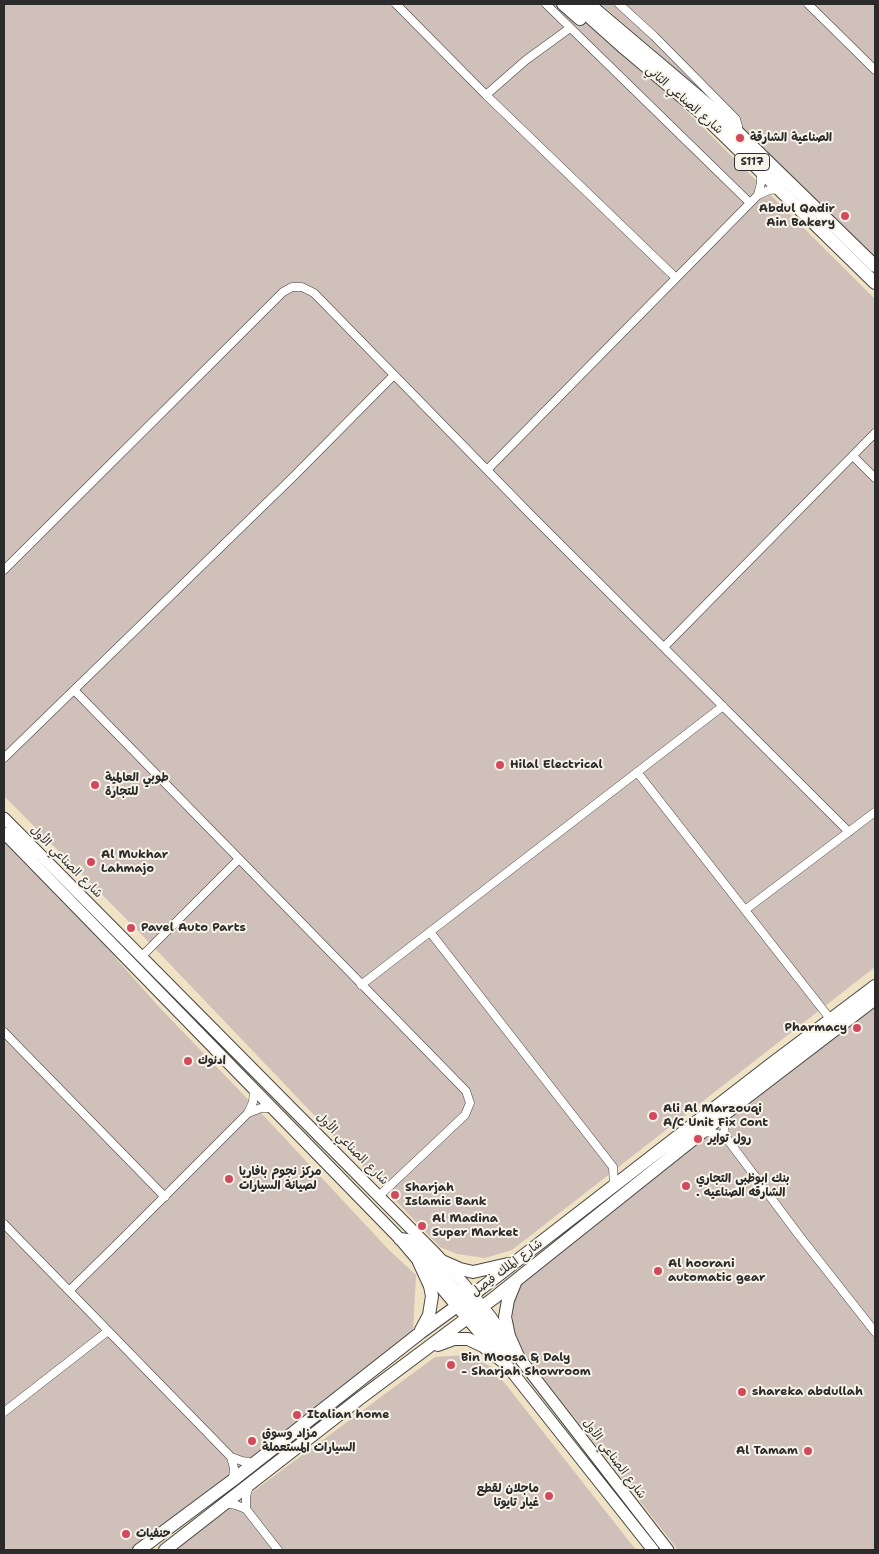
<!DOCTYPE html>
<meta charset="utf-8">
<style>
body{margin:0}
#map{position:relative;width:879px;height:1554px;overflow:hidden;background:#f0e2c4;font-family:"Shantell Sans",sans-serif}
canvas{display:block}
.frame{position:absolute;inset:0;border:5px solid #2b2b2b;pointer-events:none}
</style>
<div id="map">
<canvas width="879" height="1554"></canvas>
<div class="frame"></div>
</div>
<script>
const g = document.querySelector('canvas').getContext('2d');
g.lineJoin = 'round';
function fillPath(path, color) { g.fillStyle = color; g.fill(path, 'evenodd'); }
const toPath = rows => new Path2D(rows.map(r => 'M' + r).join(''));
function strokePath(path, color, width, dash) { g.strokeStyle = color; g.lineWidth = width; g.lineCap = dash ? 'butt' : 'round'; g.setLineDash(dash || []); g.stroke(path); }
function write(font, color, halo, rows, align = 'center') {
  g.font = font + ' "Shantell Sans","Playpen Sans Arabic",sans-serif'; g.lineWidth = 4; g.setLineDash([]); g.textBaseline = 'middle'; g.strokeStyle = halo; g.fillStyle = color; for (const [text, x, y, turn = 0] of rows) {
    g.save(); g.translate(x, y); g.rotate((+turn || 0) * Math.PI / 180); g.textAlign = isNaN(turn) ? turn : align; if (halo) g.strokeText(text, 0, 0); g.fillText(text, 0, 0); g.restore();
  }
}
fillPath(toPath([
 [4,4,579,4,875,299,875,967,512,1250,485,1258,457,1254,440,1247,145,938,4,796],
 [601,4,875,4,875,261,672,65],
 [4,843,104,945,161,1009,263,1115,389,1250,416,1275,413,1331,139,1550,4,1550],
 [875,1004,875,1550,678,1550,514,1340,512,1308,522,1277],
 [466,1355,492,1367,636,1550,174,1550,435,1357]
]), '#cfc0ba');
const minor = toPath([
 [396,4,486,95,676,278],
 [546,4,750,203],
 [619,4,654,36,736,119,738,126,738,132],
 [808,4,875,70],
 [486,95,526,60,570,28],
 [758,195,761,183,761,171],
 [853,456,875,478],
 [487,470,758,195,769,190,780,189],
 [4,570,283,292,292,287,302,287,314,293,532,516,849,832],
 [664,647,875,433],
 [74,690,466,1091,470,1103,465,1115,379,1196],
 [4,758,294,476,394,375],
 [637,772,831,1020],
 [745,910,875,812],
 [430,932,613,1167,614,1186],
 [141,957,239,859],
 [361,985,723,706],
 [4,1032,165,1197],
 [248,1113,261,1108,271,1108],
 [726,1113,724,1124,725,1136,798,1234,875,1332],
 [703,1132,714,1133,725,1136],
 [4,1224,231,1457,242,1461,254,1463],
 [69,1291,122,1239,248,1113,253,1102,254,1090],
 [4,1412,108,1331],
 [231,1457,234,1468,233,1480],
 [225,1503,236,1505,246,1509,278,1550],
 [246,1509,246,1496,249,1486]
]);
const secondary = toPath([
 [4,818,432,1250,463,1283,490,1316,518,1356,668,1550],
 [4,833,400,1239,505,1363,653,1550]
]);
const primary = toPath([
 [563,4,580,19],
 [575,4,624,48,701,113,875,283],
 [589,4,719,114,875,266],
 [400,1239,407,1240,413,1244,454,1290,471,1303],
 [419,1262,430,1286,432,1296,429,1315,421,1330],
 [444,1262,460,1269,473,1272,508,1264],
 [515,1283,508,1300,505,1317,509,1336,517,1354],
 [469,1308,475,1312,508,1350,518,1356],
 [438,1345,454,1339,468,1339,483,1346,505,1363],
 [139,1550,233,1480,420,1333,483,1287,770,1065,875,986],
 [165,1550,359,1399,494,1298,726,1113,875,999]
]);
strokePath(minor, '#494642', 9);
strokePath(secondary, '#494642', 13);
strokePath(primary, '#494642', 14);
strokePath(minor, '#fff', 8);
strokePath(secondary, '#fff', 11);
strokePath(primary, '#fff', 12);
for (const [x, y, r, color] of [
 [740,138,5,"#d1495b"],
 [845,216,5,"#d1495b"],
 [500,765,5,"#d1495b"],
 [95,785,5,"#d1495b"],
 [91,862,5,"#d1495b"],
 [131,928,5,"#d1495b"],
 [857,1028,5,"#d1495b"],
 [188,1061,5,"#d1495b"],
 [653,1116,5,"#d1495b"],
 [698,1139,5,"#d1495b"],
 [229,1179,5,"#d1495b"],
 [686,1186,5,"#d1495b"],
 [395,1195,5,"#d1495b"],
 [422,1226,5,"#d1495b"],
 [658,1271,5,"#d1495b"],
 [451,1365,5,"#d1495b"],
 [742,1392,5,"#d1495b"],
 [297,1415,5,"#d1495b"],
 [252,1441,5,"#d1495b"],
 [808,1451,5,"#d1495b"],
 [549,1496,5,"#d1495b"],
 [126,1534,5,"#d1495b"]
]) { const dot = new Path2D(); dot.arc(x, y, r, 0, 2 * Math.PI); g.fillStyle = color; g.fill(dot); strokePath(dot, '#f7f3e8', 2); }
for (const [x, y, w] of [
 [752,162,35]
]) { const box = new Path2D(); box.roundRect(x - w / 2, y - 8.5, w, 17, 4); g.fillStyle = '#f7f3e8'; g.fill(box); strokePath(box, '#2b2b2b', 1); }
write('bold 11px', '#2b2b2b', null, [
 ["S117",752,162]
]);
write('12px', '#2b2b2b', '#f7f3e8', [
 ["شارع الصناعي الثاني",684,100,41],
 ["شارع الصناعي الأول",66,862,45],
 ["شارع الصناعي الأول",352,1149,45],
 ["شارع الملك فيصل",507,1268,-37],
 ["شارع الصناعي الأول",614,1459,53]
]);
write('bold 12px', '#2b2b2b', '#f7f3e8', [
 ["الصناعية الشارقة",750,138],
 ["Abdul Qadir",835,209,"right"],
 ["Ain Bakery",835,223,"right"],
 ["Hilal Electrical",510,765],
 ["طوبي العالمية",105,778],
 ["للتجارة",105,792],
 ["Al Mukhar",101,855],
 ["Lahmajo",101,869],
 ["Pavel Auto Parts",141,928],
 ["Pharmacy",847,1028,"right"],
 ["ادنوك",198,1061],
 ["Ali Al Marzouqi",663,1109],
 ["A/C Unit Fix Cont",663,1123],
 ["رول تواير",708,1139],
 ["مركز نجوم بافاريا",239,1172],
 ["لصيانة السيارات",239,1186],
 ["بنك ابوظبي التجاري",696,1179],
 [". الشارقه الصناعيه",696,1193],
 ["Sharjah",405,1188],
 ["Islamic Bank",405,1202],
 ["Al Madina",432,1219],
 ["Super Market",432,1233],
 ["Al hoorani",668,1264],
 ["automatic gear",668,1278],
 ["Bin Moosa & Daly",461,1358],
 ["- Sharjah Showroom",461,1372],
 ["shareka abdullah",752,1392],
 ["Italian home",307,1415],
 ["مزاد وسوق",262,1434],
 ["السيارات المستعملة",262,1448],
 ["Al Tamam",798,1451,"right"],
 ["ماجلان لقطع",539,1489,"right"],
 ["غيار تايوتا",539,1503,"right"],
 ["حنفيات",136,1534]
], 'left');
</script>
